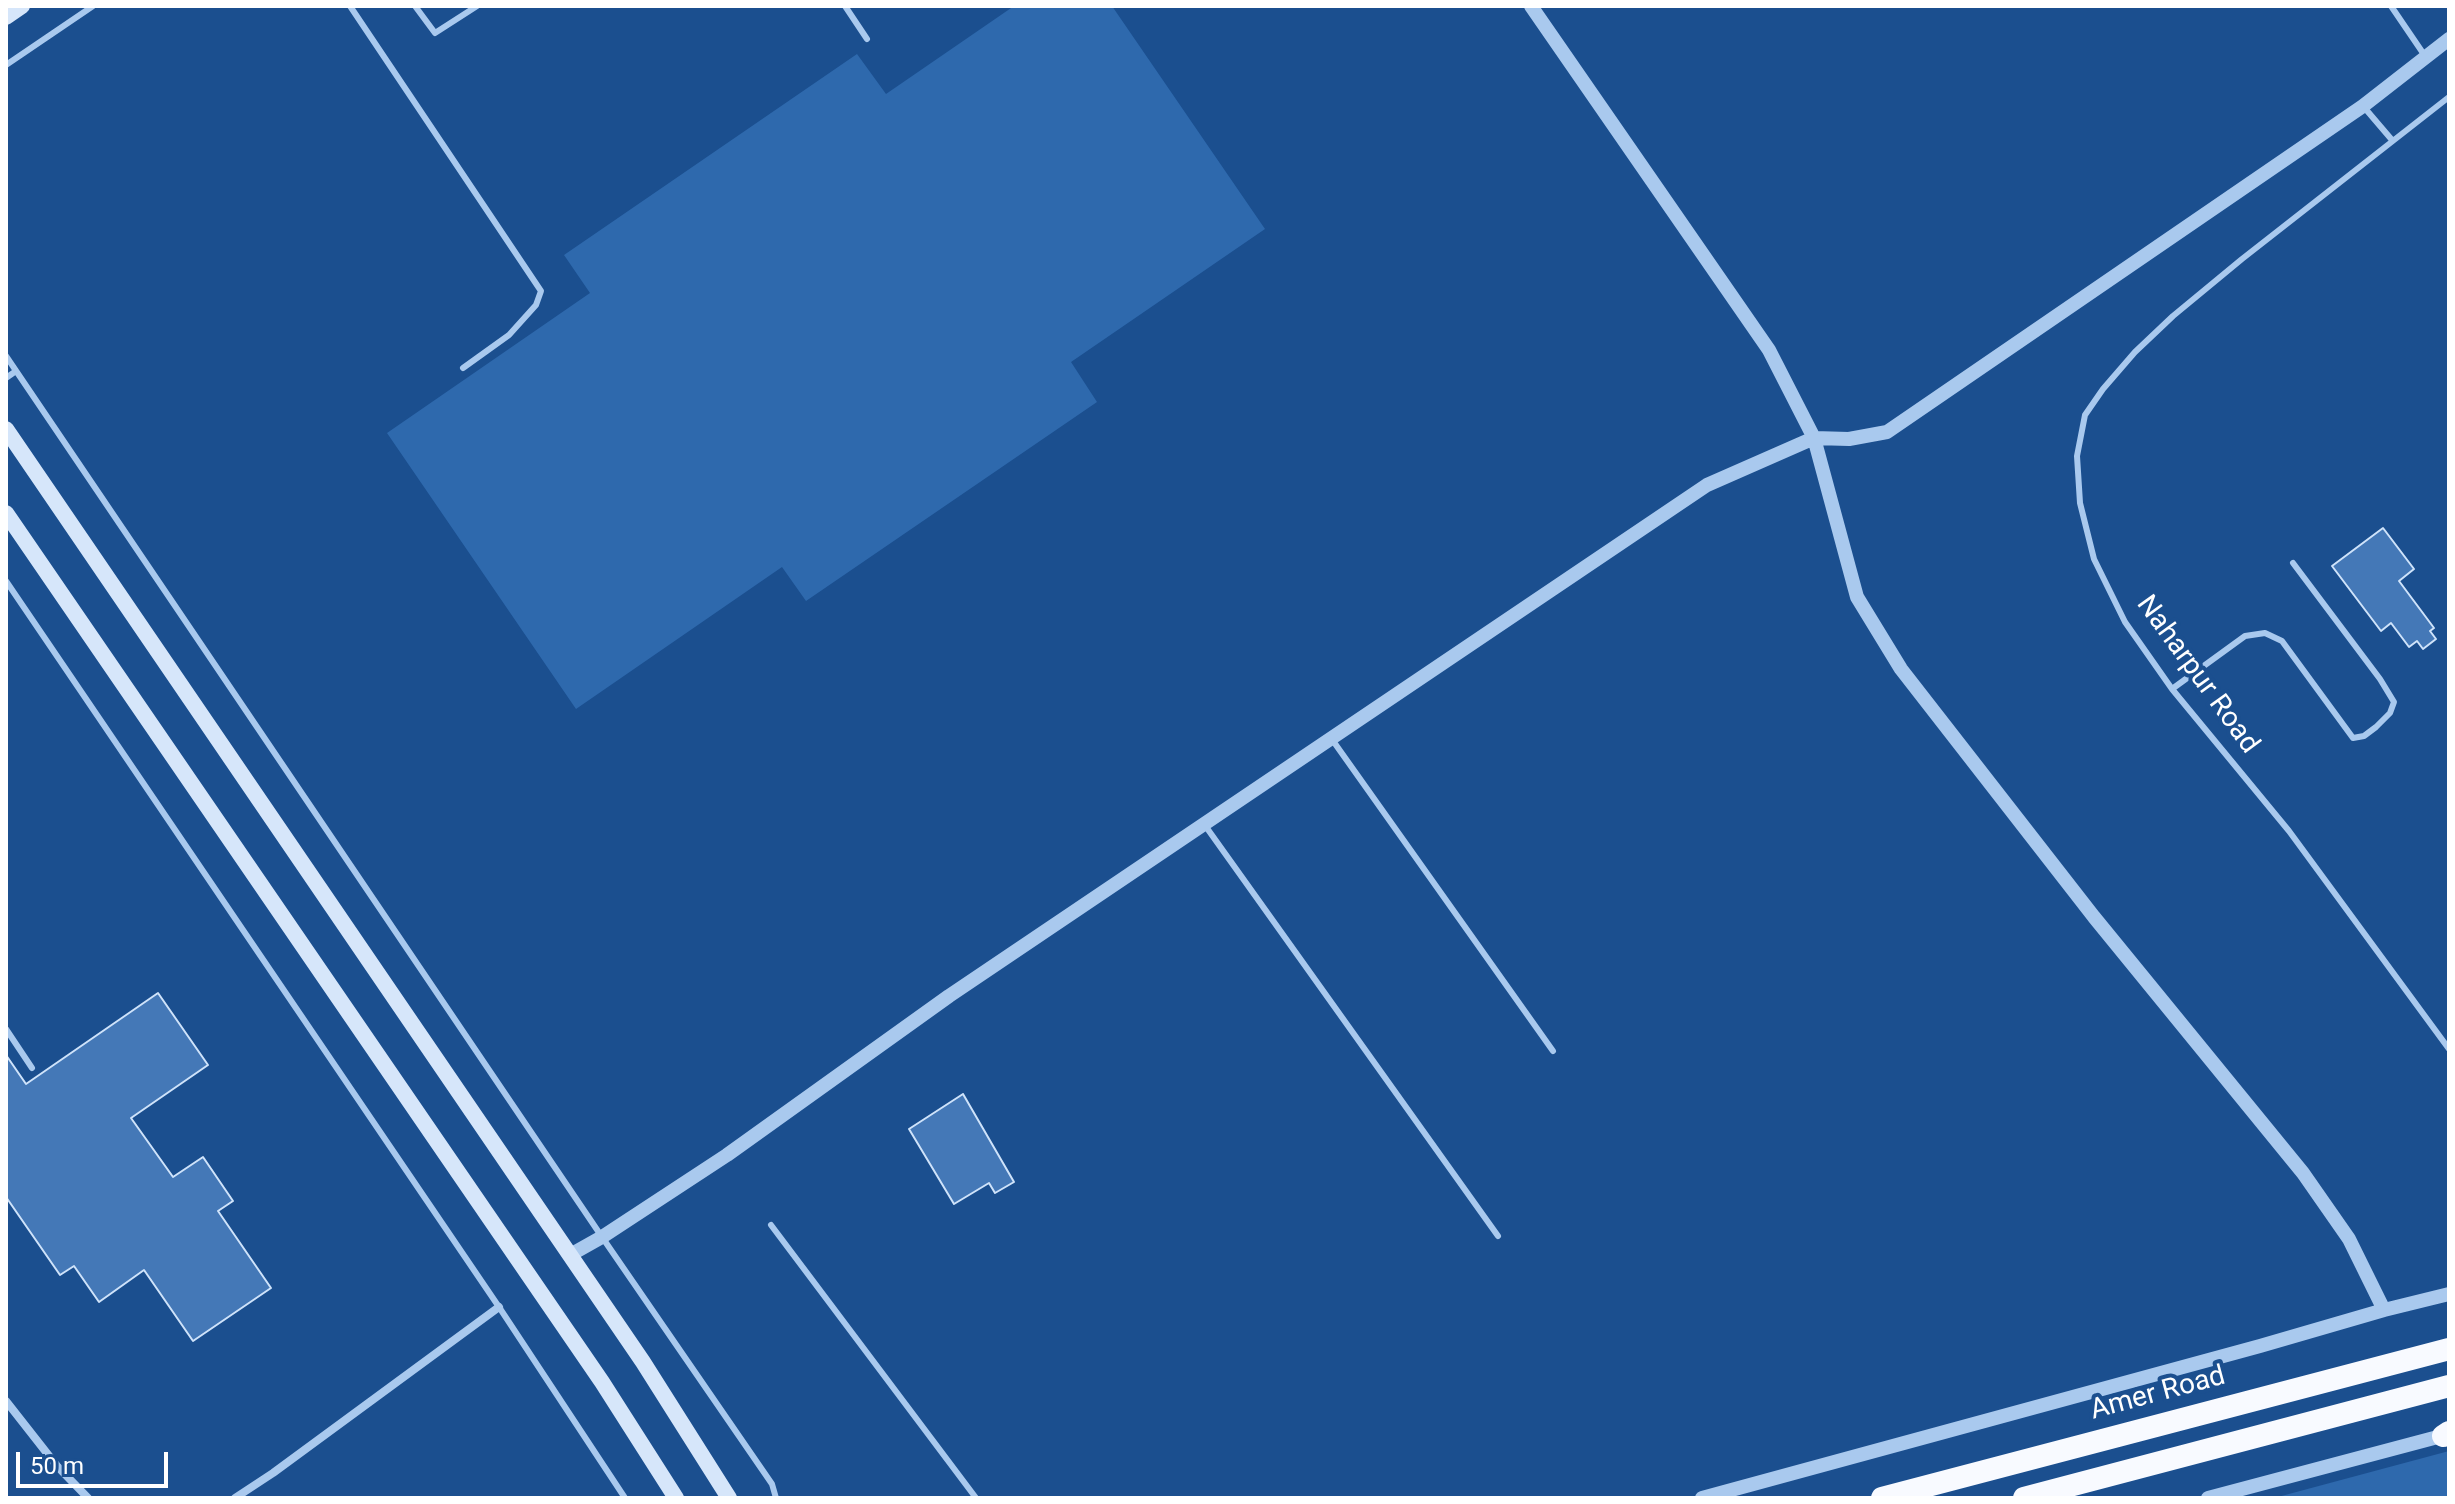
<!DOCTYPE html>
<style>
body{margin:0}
#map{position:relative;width:2455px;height:1504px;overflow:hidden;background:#1b4f8f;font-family:Roboto,sans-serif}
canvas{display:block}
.frame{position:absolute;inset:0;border:8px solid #fff;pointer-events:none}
.scale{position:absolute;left:16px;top:1452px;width:152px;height:36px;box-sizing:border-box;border:4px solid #fff;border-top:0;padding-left:10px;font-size:24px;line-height:28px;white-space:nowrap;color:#fff;-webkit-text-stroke:6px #1b4f8f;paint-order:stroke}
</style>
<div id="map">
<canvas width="2455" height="1504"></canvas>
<div class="frame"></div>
<div class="scale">50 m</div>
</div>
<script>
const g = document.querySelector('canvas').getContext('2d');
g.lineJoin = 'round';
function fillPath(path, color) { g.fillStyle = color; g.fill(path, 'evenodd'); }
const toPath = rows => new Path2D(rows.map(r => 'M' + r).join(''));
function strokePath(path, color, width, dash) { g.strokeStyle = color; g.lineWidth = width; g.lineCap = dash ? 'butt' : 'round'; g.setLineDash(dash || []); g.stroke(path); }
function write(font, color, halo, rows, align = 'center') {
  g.font = font + ' Roboto,sans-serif'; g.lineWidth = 8; g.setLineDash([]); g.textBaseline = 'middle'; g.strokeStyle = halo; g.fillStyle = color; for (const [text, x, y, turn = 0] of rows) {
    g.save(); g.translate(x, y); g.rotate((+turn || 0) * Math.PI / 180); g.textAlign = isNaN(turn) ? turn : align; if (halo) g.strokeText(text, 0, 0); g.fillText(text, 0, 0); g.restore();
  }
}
fillPath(toPath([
 [1014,6,1112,6,1265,229,1071,362,1097,402,806,601,782,567,576,709,387,433,590,293,564,255,857,54,886,94],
 [2449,1451,2449,1498,2274,1498]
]), '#2e69ad');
const building = toPath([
 [2383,528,2414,569,2399,581,2434,628,2430,631,2436,639,2423,649,2417,641,2409,647,2391,623,2381,631,2332,566,2383,528],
 [158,993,208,1065,131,1118,173,1177,203,1157,233,1201,218,1211,271,1288,193,1341,144,1270,99,1302,74,1266,60,1275,6,1197,6,1055,26,1084,158,993],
 [963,1094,1014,1182,995,1193,989,1183,954,1204,909,1129,963,1094]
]);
fillPath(building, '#4478b7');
strokePath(building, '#cfe3fa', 2);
strokePath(toPath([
 [350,6,541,291,536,305,509,335,463,368],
 [415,6,435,33,477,6],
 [845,6,867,39],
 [2391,6,2425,56],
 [6,65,93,6],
 [2449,97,2242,259,2173,316,2135,352,2103,389,2085,415,2077,456,2080,503,2094,559,2125,622,2172,689,2289,831,2449,1049],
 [2363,106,2392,140],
 [6,356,602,1237,772,1484,776,1498],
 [6,378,16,371],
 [6,581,499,1307,625,1498],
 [2172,689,2245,636,2265,633,2282,641,2353,738,2364,736,2376,727,2390,713,2394,702,2380,679,2293,563],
 [1331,738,1553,1051],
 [1204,824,1498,1236],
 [6,1029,32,1068],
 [771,1225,976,1498]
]), '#a9c9ee', 6);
strokePath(toPath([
 [6,1401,57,1466,88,1498],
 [235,1498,273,1473,499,1307]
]), '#a9c9ee', 8);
strokePath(toPath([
 [1531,6,1769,350,1814,438,1857,597,1901,669,2094,917,2303,1173,2349,1239,2384,1310],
 [570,1255,602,1237,727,1155,949,996,1707,485,1814,438,1849,439,1887,432,2363,106,2449,39],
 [1702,1498,2260,1346,2384,1310,2449,1294],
 [2208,1498,2449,1434]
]), '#a9c9ee', 14);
strokePath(toPath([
 [6,17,22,6],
 [6,429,643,1362,729,1498],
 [6,513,602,1382,676,1498]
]), '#d6e6fa', 16);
strokePath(toPath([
 [2443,1436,2449,1432],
 [1882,1498,2449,1349],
 [2024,1498,2449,1386]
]), '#f8faff', 22);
write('28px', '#fff', '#1b4f8f', [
 ["Naharpur Road",2197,675,54],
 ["Amer Road",2158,1394,-15]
]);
</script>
